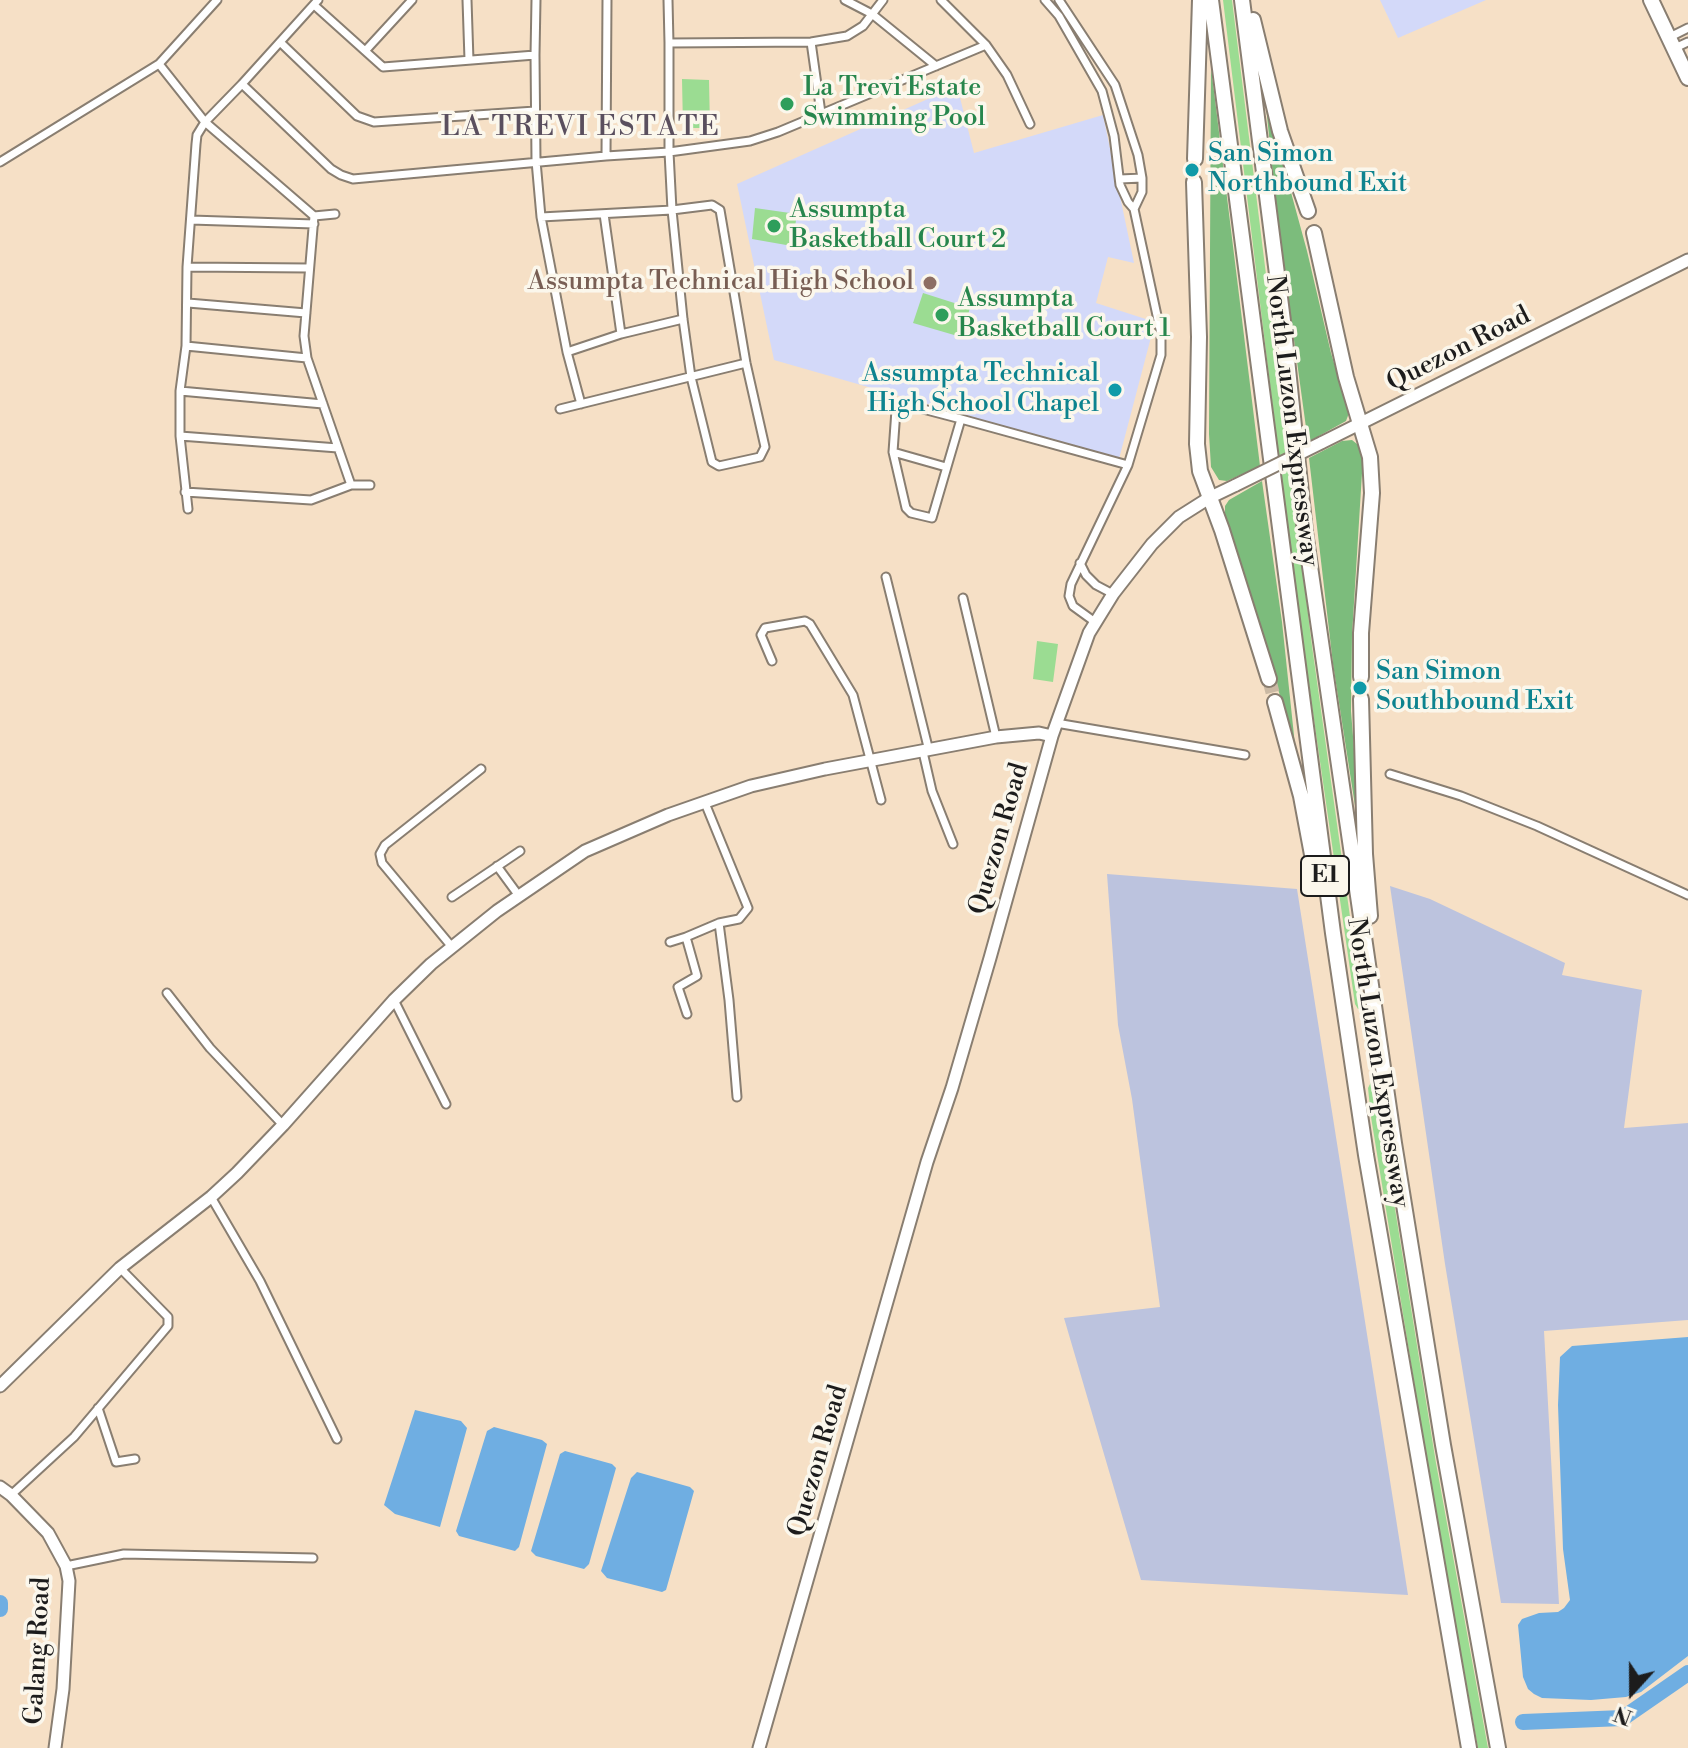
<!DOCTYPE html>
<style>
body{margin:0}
#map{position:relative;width:1688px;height:1748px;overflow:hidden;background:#f6e0c6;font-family:"Libre Bodoni",serif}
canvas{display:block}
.north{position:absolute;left:1592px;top:1652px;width:80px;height:80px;-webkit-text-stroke:6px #fbf7ec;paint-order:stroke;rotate:201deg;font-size:22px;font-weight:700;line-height:32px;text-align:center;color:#1c1c1c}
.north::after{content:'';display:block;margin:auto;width:28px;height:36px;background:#1c1c1c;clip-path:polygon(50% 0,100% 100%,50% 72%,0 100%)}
</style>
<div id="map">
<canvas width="1688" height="1748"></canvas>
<div class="north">N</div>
</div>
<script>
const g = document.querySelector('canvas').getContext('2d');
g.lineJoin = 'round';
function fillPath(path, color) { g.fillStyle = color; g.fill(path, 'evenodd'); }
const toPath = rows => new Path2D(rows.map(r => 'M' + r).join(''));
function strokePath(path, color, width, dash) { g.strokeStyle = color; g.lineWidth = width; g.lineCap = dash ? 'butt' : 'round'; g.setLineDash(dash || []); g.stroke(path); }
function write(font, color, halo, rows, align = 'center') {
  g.font = font + ' "Libre Bodoni",serif'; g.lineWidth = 7; g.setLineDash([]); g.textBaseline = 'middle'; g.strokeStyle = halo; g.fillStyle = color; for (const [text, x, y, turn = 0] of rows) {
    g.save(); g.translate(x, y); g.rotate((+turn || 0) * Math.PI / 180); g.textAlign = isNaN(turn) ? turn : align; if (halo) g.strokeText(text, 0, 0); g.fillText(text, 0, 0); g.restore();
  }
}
fillPath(toPath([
 [1380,0,1486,0,1398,38],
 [957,86,974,153,1103,115,1134,263,1108,257,1096,303,1155,322,1119,459,774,360,737,184]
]), '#d3d9f9');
fillPath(toPath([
 [1107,874,1297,889,1408,1595,1141,1580,1064,1318,1160,1307,1132,1099,1118,1025],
 [1390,886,1430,899,1565,963,1562,975,1642,990,1624,1128,1688,1123,1688,1320,1544,1331,1559,1604,1501,1603,1445,1264]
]), '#bcc3de');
fillPath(toPath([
 [1223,0,1232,0,1312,646,1362,1002,1362,1008,1358,1009,1355,1004,1294,581],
 [682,79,709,80,710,128,683,128],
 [755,208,797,214,792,246,752,239],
 [923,293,970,308,961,337,913,323],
 [1037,641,1058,644,1053,682,1033,679],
 [1371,1082,1376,1091,1436,1463,1488,1748,1478,1748,1434,1505,1371,1117,1368,1088]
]), '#9bdc92');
fillPath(toPath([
 [1211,67,1260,466,1227,481,1219,480,1211,467,1209,434],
 [1265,97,1307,251,1331,353,1349,413,1346,421,1308,442,1278,223],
 [1352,440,1362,448,1363,457,1352,635,1351,711,1359,812,1358,825,1333,664,1309,458,1342,441],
 [1262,481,1282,622,1295,745,1225,515,1225,506,1229,500]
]), '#7cbc7c');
fillPath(toPath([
 [1688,1337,1688,1656,1641,1692,1626,1697,1591,1700,1542,1698,1534,1694,1528,1689,1523,1677,1518,1625,1522,1619,1539,1613,1558,1612,1564,1608,1570,1600,1563,1549,1558,1405,1560,1357,1572,1346],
 [415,1410,461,1421,467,1428,440,1527,395,1514,384,1505],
 [494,1427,542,1440,547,1444,519,1547,515,1551,459,1536,456,1531,487,1431],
 [565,1451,612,1464,616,1468,589,1564,584,1569,536,1556,531,1551,560,1454],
 [637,1472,690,1487,694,1491,666,1590,662,1592,607,1578,601,1571,631,1478]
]), '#6faee2');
strokePath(toPath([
 [0,1603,0,1609],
 [1523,1722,1623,1718,1688,1673]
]), '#6faee2', 16);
strokePath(toPath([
 [1269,679,1275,702]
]), '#cab9a4', 14, [14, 7]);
const street = toPath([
 [318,0,242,84,331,169,341,175,353,179,606,156],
 [467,0,469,60],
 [607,0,606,156,669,152,669,43,811,42,847,36,863,26,883,0],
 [668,0,669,43],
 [845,0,872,14,936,66],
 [941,0,986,45,1007,75,1030,124],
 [1045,0,1059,16,1102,91,1114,136,1120,185,1128,202,1134,209,1161,334,1161,355,1128,465,1071,584,1069,596,1073,606,1095,622],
 [1059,0,1115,85,1138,155,1142,178,1142,192,1134,209],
 [314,5,383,67,535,55,536,161,541,217,567,352,581,404],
 [1668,38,1688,28],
 [280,42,357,116,374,122,535,111],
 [811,42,821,113],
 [1675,48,1688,42],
 [366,50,412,0],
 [535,55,536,0],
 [159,64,205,122,314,216,304,336,307,358,351,485],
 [0,162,159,64,217,0],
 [1120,179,1142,178],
 [604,214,621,334],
 [314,216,335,214],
 [541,217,672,210,712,205,720,210,746,363,765,447,760,457,719,466,712,462,691,377,683,319,672,210,669,152,750,141,778,132,986,45],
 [191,220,314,224],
 [187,267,309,268],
 [188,303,306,313],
 [186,346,307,358],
 [567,352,621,334,683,319],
 [180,391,323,404],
 [560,409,746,363],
 [961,419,932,518,911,513,906,508,893,452,896,410,904,404,961,419,1128,465],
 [180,436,338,448],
 [893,452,946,467],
 [185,492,311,500,351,485,370,485],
 [188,509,180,436,180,391,186,346,187,267,196,144,197,135,205,122,242,84],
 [1080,563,1086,575,1096,585,1113,594],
 [886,577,929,751],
 [963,598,996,737],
 [772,661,761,635,765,628,805,621,810,624,853,695,881,800],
 [1056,723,1245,755],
 [923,752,932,791,953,844],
 [1390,774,1461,796,1537,826,1688,895],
 [497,866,519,896],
 [452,897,520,851],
 [719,923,729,1000,737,1097],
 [670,942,686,937],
 [452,947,382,863,380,854,385,845,481,769],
 [167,993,210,1048,283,1125],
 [394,1000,446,1104],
 [687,1014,678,987,697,976,686,937,719,923,739,919,748,908,705,803],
 [211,1197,260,1281,337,1439],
 [98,1408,116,1462,135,1459],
 [11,1495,74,1437,168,1326,168,1317,120,1268],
 [66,1566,124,1554,313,1558]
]);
const secondary = toPath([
 [1321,443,1688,260],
 [0,1386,120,1268,211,1197,237,1173,283,1125,394,1000,431,964,497,911,585,851,668,815,751,786,825,769,996,737,1039,733,1052,736],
 [0,1487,11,1495,48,1533,66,1566,69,1581,63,1689,55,1748],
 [759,1748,927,1162,952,1088,990,958,1052,736,1089,633,1113,594,1152,544,1179,517,1209,498,1236,485]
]);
const highway = toPath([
 [1211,0,1333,933,1366,1155,1469,1748],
 [1242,0,1283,321,1305,532,1394,1143,1443,1445,1498,1748],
 [1651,0,1688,78],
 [1253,20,1280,131,1308,211],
 [1195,159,1200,0],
 [1194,182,1199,337,1197,444,1200,471,1222,530,1269,679],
 [1314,233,1346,377,1370,457,1372,493,1361,633,1361,677],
 [1361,699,1365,854,1370,916],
 [1275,702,1301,796,1316,876]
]);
strokePath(street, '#897e71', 11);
strokePath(secondary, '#897e71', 15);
strokePath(highway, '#897e71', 18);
strokePath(street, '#fff', 7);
strokePath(secondary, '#fff', 11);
strokePath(highway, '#fff', 14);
const secondaryBridge = toPath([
 [1236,485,1321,443]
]);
strokePath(secondaryBridge, '#897e71', 15, []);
strokePath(secondaryBridge, '#fff', 11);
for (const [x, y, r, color] of [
 [787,104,8,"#2e9e5b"],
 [1192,170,8,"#0f9aa8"],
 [774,226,8,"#2e9e5b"],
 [930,283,8,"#8d6e63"],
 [942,315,8,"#2e9e5b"],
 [1115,390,8,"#0f9aa8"],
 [1360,688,8,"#0f9aa8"]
]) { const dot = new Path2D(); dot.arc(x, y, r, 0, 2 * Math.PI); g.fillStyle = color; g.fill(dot); strokePath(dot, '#fbf7ec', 3); }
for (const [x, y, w] of [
 [1325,876,48]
]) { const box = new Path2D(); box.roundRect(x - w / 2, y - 20, w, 40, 6); g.fillStyle = '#fbf7ec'; g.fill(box); strokePath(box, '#1c1c1c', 2); }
write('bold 24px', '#1c1c1c', null, [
 ["E1",1325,876]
]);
write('26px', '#27864d', '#fbf7ec', [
 ["La Trevi Estate",803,89],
 ["Swimming Pool",803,119],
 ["Assumpta",790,211],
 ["Basketball Court 2",790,241],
 ["Assumpta",958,300],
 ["Basketball Court 1",958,330]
], 'left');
write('26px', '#0d838f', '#fbf7ec', [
 ["San Simon",1208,155],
 ["Northbound Exit",1208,185],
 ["Assumpta Technical",1099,375,"right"],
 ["High School Chapel",1099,405,"right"],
 ["San Simon",1376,673],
 ["Southbound Exit",1376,703]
], 'left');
write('26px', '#785e54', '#fbf7ec', [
 ["Assumpta Technical High School",914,283]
], 'right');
write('26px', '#1c1c1c', '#fbf7ec', [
 ["Quezon Road",1459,350,-27],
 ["North Luzon Expressway",1291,421,83],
 ["Quezon Road",1000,839,-74],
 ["North Luzon Expressway",1377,1063,81],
 ["Quezon Road",819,1461,-74],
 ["Galang Road",39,1651,-87]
]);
g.letterSpacing = '2px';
write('28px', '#5a4f5e', '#fbf7ec', [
 ["LA TREVI ESTATE",581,128]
]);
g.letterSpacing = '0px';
</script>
